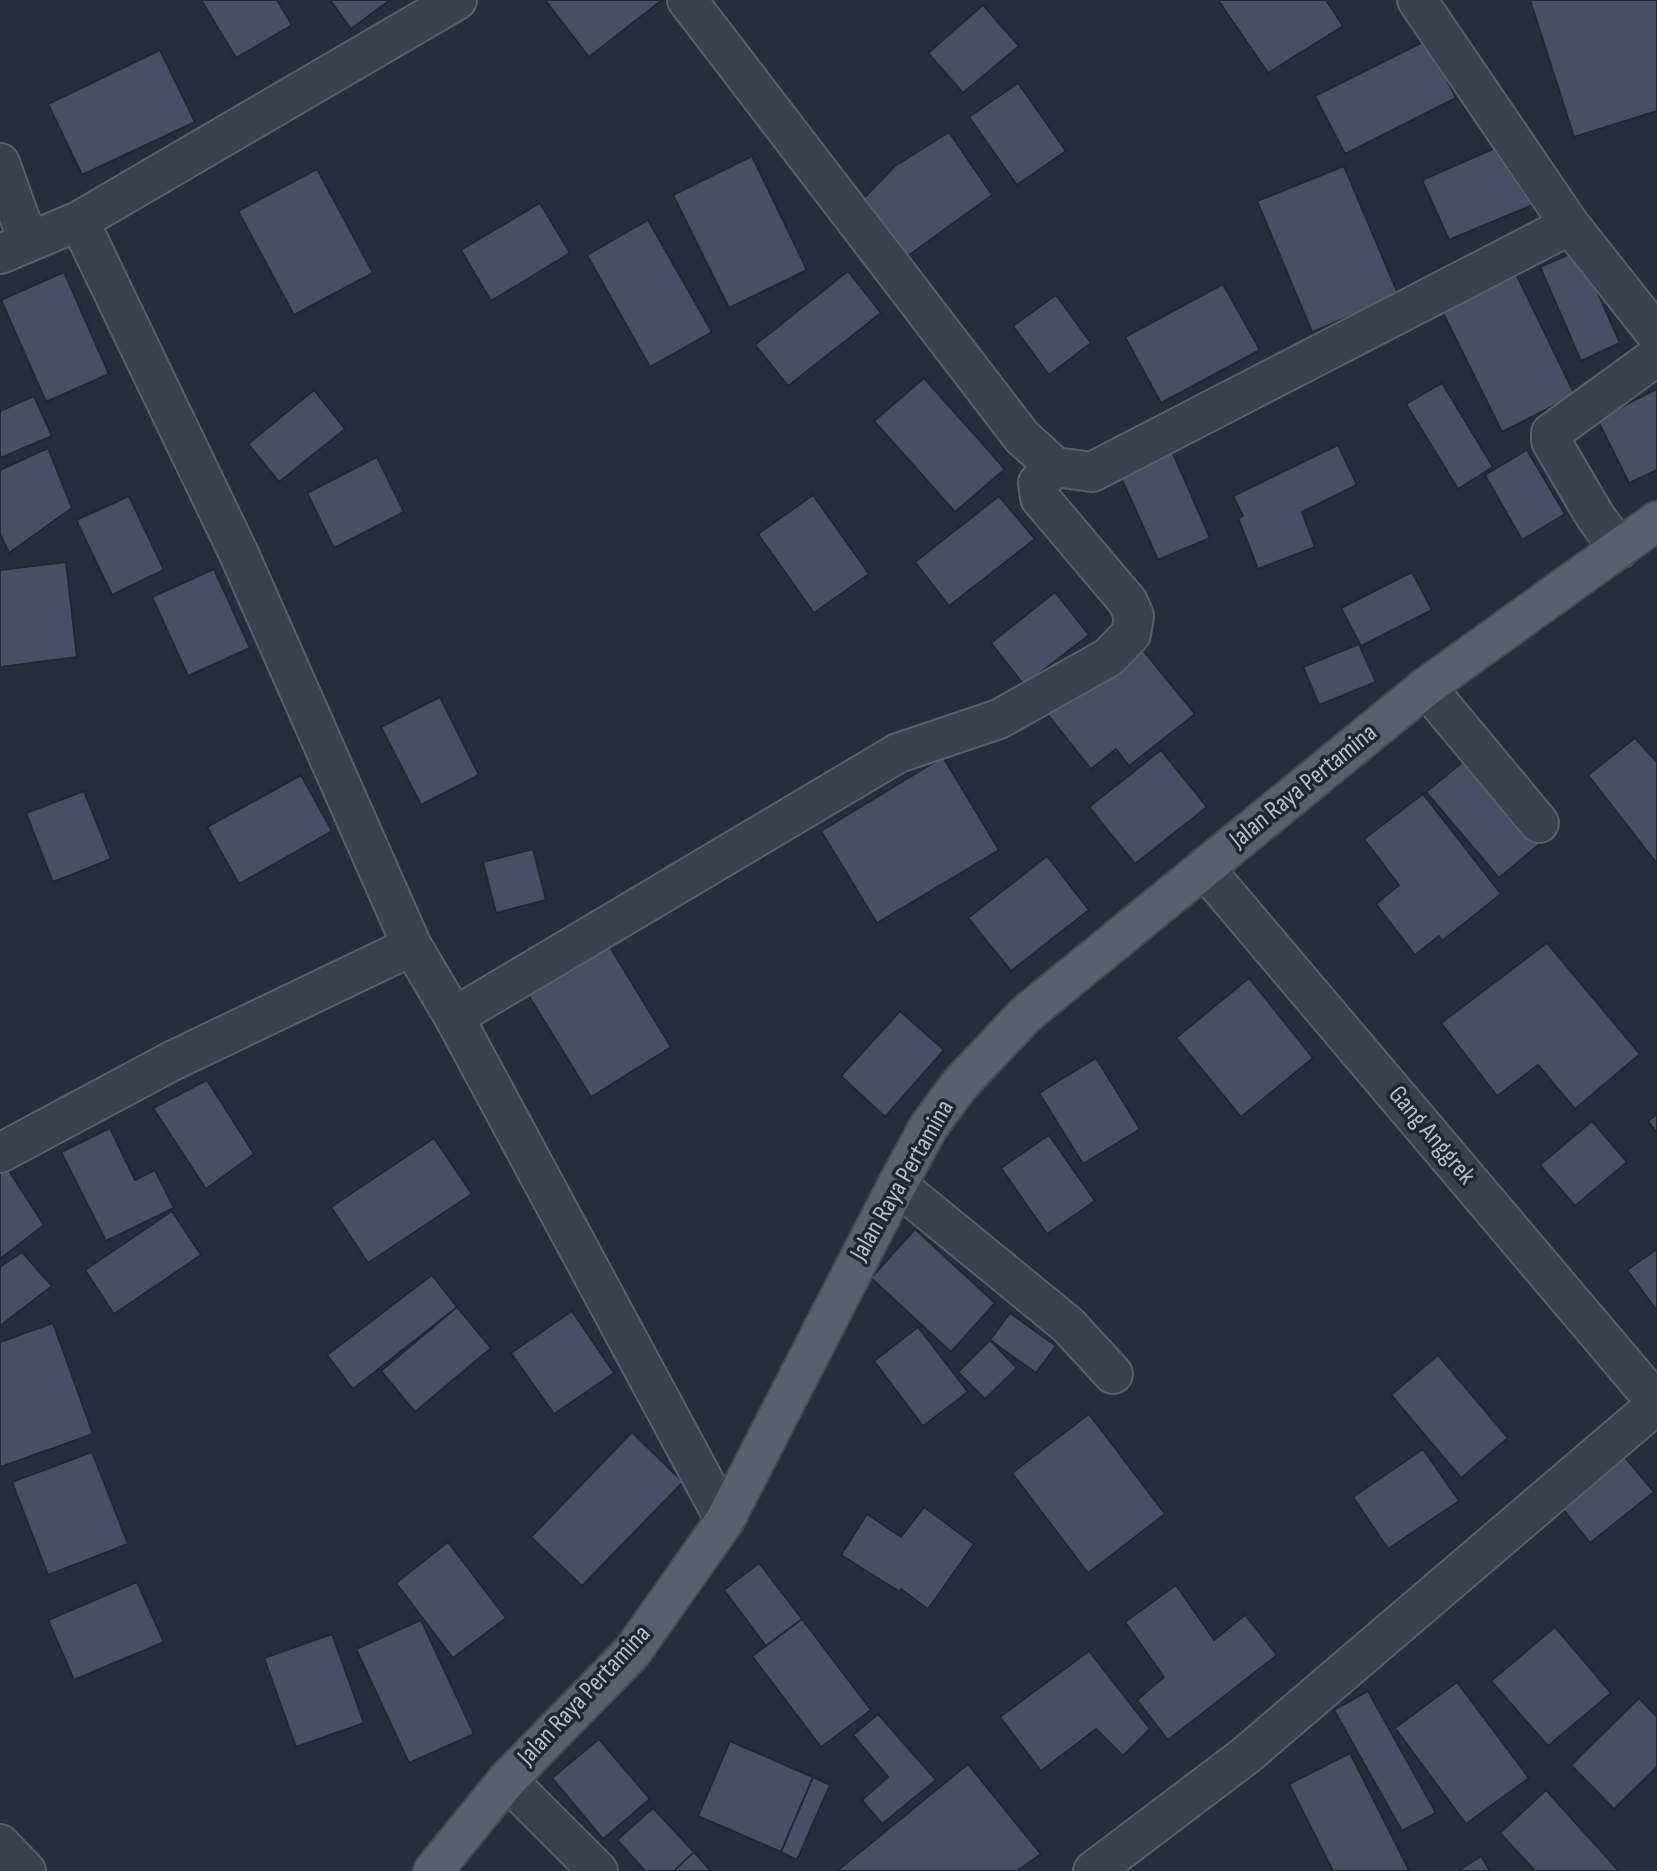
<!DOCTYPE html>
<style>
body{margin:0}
canvas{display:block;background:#242f3e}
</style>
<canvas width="1657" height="1871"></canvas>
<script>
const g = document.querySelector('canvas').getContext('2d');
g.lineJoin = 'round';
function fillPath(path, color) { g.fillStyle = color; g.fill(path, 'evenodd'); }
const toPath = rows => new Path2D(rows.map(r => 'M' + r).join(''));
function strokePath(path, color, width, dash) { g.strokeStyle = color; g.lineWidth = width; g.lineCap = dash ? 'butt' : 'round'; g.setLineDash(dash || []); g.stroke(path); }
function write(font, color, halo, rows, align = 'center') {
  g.font = font + ' "Sofia Sans Condensed",sans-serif'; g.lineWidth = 7; g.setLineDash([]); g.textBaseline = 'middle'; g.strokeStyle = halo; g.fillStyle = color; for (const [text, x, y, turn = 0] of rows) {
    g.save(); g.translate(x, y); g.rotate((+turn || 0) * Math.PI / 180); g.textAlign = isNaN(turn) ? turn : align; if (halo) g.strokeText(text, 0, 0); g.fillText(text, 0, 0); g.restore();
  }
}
const building = toPath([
 [201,0,277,0,292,25,236,58,201,0],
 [330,0,390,0,351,29,330,0],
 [545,0,662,0,589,57,545,0],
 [1218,0,1326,0,1343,26,1268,73,1218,0],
 [1530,0,1657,0,1657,111,1574,137,1530,0],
 [983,5,1019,46,963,93,928,53,983,5],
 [1427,40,1456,98,1345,154,1315,96,1427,40],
 [160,50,195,122,82,175,48,104,160,50],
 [1018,83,1066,151,1017,185,969,117,1018,83],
 [949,132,992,195,908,256,861,201,895,166,949,132],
 [1509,142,1535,204,1449,240,1422,180,1509,142],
 [752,156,807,270,729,308,673,195,752,156],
 [1344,166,1399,296,1312,332,1257,201,1344,166],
 [317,169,373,273,294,315,238,211,317,169],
 [540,203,570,253,491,301,461,250,540,203],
 [648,220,712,332,650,367,587,255,648,220],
 [1579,250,1620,343,1581,361,1540,267,1579,250],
 [848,271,881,313,788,386,755,345,848,271],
 [64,272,109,374,46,402,1,300,64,272],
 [1516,274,1575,395,1502,432,1442,311,1516,274],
 [1223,284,1260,350,1161,403,1125,337,1223,284],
 [1056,295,1091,343,1049,375,1013,326,1056,295],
 [924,378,1005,469,955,512,874,421,924,378],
 [1442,383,1493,467,1458,489,1406,404,1442,383],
 [1657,389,1657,470,1629,483,1597,419,1657,389],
 [314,390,345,429,279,482,248,444,314,390],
 [34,396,52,436,0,458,0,411,34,396],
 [1338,445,1357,485,1302,512,1315,547,1258,569,1238,518,1243,516,1233,496,1338,445],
 [48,448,72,508,9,553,0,534,0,470,48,448],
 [1527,450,1565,514,1522,540,1485,475,1527,450],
 [1172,451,1210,538,1158,560,1120,475,1172,451],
 [377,457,404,512,334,548,307,493,377,457],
 [813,495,869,574,814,613,758,534,813,495],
 [129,496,164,570,112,595,76,520,129,496],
 [999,496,1035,539,949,606,915,562,999,496],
 [66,562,77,657,0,667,0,570,66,562],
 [214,569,250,648,188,676,152,597,214,569],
 [1412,572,1432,610,1361,646,1341,608,1412,572],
 [1055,592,1089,635,1024,685,991,643,1055,592],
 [1359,644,1376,682,1319,705,1303,667,1359,644],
 [1143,650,1195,714,1129,766,1116,749,1091,769,1044,710,1100,684,1143,650],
 [440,697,479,775,421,805,381,727,440,697],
 [1635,738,1657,762,1657,864,1588,775,1635,738],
 [1161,750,1207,807,1135,864,1089,807,1161,750],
 [1470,756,1542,842,1499,878,1426,792,1470,756],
 [943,757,999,850,877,923,821,831,943,757],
 [301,775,332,831,239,884,207,827,301,775],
 [84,791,111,859,53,882,26,813,84,791],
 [1423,794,1501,894,1442,941,1439,936,1415,955,1376,904,1399,885,1364,839,1423,794],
 [533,849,546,900,496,913,483,862,533,849],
 [1047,856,1089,910,1011,971,968,918,1047,856],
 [1547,943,1640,1054,1575,1109,1538,1065,1497,1096,1441,1023,1547,943],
 [608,944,671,1047,591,1097,527,993,608,944],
 [1249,978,1313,1058,1241,1117,1176,1038,1249,978],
 [900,1011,944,1050,885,1117,841,1076,900,1011],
 [1096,1058,1140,1129,1083,1164,1039,1093,1096,1058],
 [207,1080,254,1154,206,1189,153,1108,207,1080],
 [1657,1114,1657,1133,1648,1121,1657,1114],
 [1592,1121,1627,1162,1575,1206,1540,1165,1592,1121],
 [110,1128,135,1180,155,1170,174,1208,106,1241,61,1152,110,1128],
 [1049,1135,1095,1201,1047,1234,1001,1168,1049,1135],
 [434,1138,472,1194,368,1263,331,1207,434,1138],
 [7,1168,44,1225,0,1259,0,1172,7,1168],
 [172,1211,201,1255,114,1314,85,1270,172,1211],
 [915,1229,995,1303,951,1352,871,1278,915,1229],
 [1657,1249,1657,1311,1627,1270,1657,1249],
 [22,1252,52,1286,0,1326,0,1267,22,1252],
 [432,1275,457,1307,353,1389,327,1355,432,1275],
 [457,1307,491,1348,415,1412,381,1371,457,1307],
 [572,1311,614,1373,554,1414,511,1353,572,1311],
 [1010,1313,1056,1346,1036,1373,990,1340,1010,1313],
 [53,1323,93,1434,0,1467,0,1342,53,1323],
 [918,1327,968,1392,923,1426,874,1361,918,1327],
 [990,1340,1017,1368,985,1399,958,1372,990,1340],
 [1438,1355,1508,1438,1461,1478,1391,1395,1438,1355],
 [1089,1414,1165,1514,1088,1573,1012,1473,1089,1414],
 [632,1432,683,1482,582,1586,531,1537,632,1432],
 [1423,1449,1459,1501,1388,1549,1353,1497,1423,1449],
 [92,1452,128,1544,48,1575,12,1482,92,1452],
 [1624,1456,1654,1492,1590,1543,1561,1507,1624,1456],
 [924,1507,974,1544,928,1609,901,1589,900,1592,841,1555,867,1514,901,1537,924,1507],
 [448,1542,506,1618,453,1658,396,1583,448,1542],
 [759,1563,802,1619,766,1646,724,1590,759,1563],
 [137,1582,164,1642,74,1680,48,1620,137,1582],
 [1176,1585,1214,1640,1245,1615,1277,1655,1168,1740,1137,1700,1164,1677,1125,1622,1176,1585],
 [802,1619,871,1710,821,1747,752,1656,802,1619],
 [421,1620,474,1734,409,1763,356,1649,421,1620],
 [1555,1627,1611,1693,1548,1746,1491,1681,1555,1627],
 [332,1634,364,1723,296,1747,264,1658,332,1634],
 [1089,1651,1150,1729,1123,1756,1096,1729,1041,1771,1000,1717,1089,1651],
 [1457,1682,1529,1778,1466,1824,1395,1728,1457,1682],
 [1368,1691,1436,1813,1402,1831,1334,1710,1368,1691],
 [1639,1698,1657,1717,1657,1767,1614,1809,1571,1765,1639,1698],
 [878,1714,936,1780,882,1824,862,1800,888,1777,853,1735,878,1714],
 [599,1739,650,1799,603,1839,552,1778,599,1739],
 [730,1741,813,1777,781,1852,698,1816,730,1741],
 [1350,1753,1409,1870,1406,1871,1333,1871,1289,1784,1350,1753],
 [968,1764,1041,1854,1017,1871,837,1871,968,1764],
 [813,1777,830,1785,797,1860,781,1852,813,1777],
 [1546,1790,1619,1871,1535,1871,1500,1833,1546,1790],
 [653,1808,694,1852,674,1871,645,1871,617,1840,653,1808],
 [694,1852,711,1871,674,1871,694,1852],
 [1481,1856,1490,1871,1458,1871,1481,1856]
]);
fillPath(building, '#455162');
strokePath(building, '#1f2835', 2);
const minor = toPath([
 [687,0,1022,437,1055,467,1092,472,1570,225],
 [1417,0,1570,225,1657,335],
 [0,163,28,241],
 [79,221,239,554,412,946,454,1017,725,1520],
 [0,254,79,221,457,0],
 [1619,549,1595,516,1551,441,1551,433,1657,356],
 [1426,687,1539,823],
 [1204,868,1657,1403],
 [454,1017,898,753,999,719,1109,657,1131,634,1134,616,1128,602,1040,498,1038,483,1055,467],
 [0,1153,172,1061,412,946],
 [897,1185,1068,1325,1113,1374],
 [507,1780,598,1871],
 [0,1844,26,1871],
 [1093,1871,1245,1756,1657,1404]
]);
const major = toPath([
 [433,1871,507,1780,632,1652,725,1520,897,1185,929,1126,960,1084,1026,1014,1426,687,1657,521]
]);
strokePath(minor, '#565f6c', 42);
strokePath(major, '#414a57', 42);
strokePath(minor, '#38414e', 38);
strokePath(major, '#56606e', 38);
write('26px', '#b4bcc9', '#1d2633', [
 ["Jalan Raya Pertamina",1304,787,-39],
 ["Gang Anggrek",1431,1136,50],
 ["Jalan Raya Pertamina",903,1181,-60],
 ["Jalan Raya Pertamina",585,1696,-47]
]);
</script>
